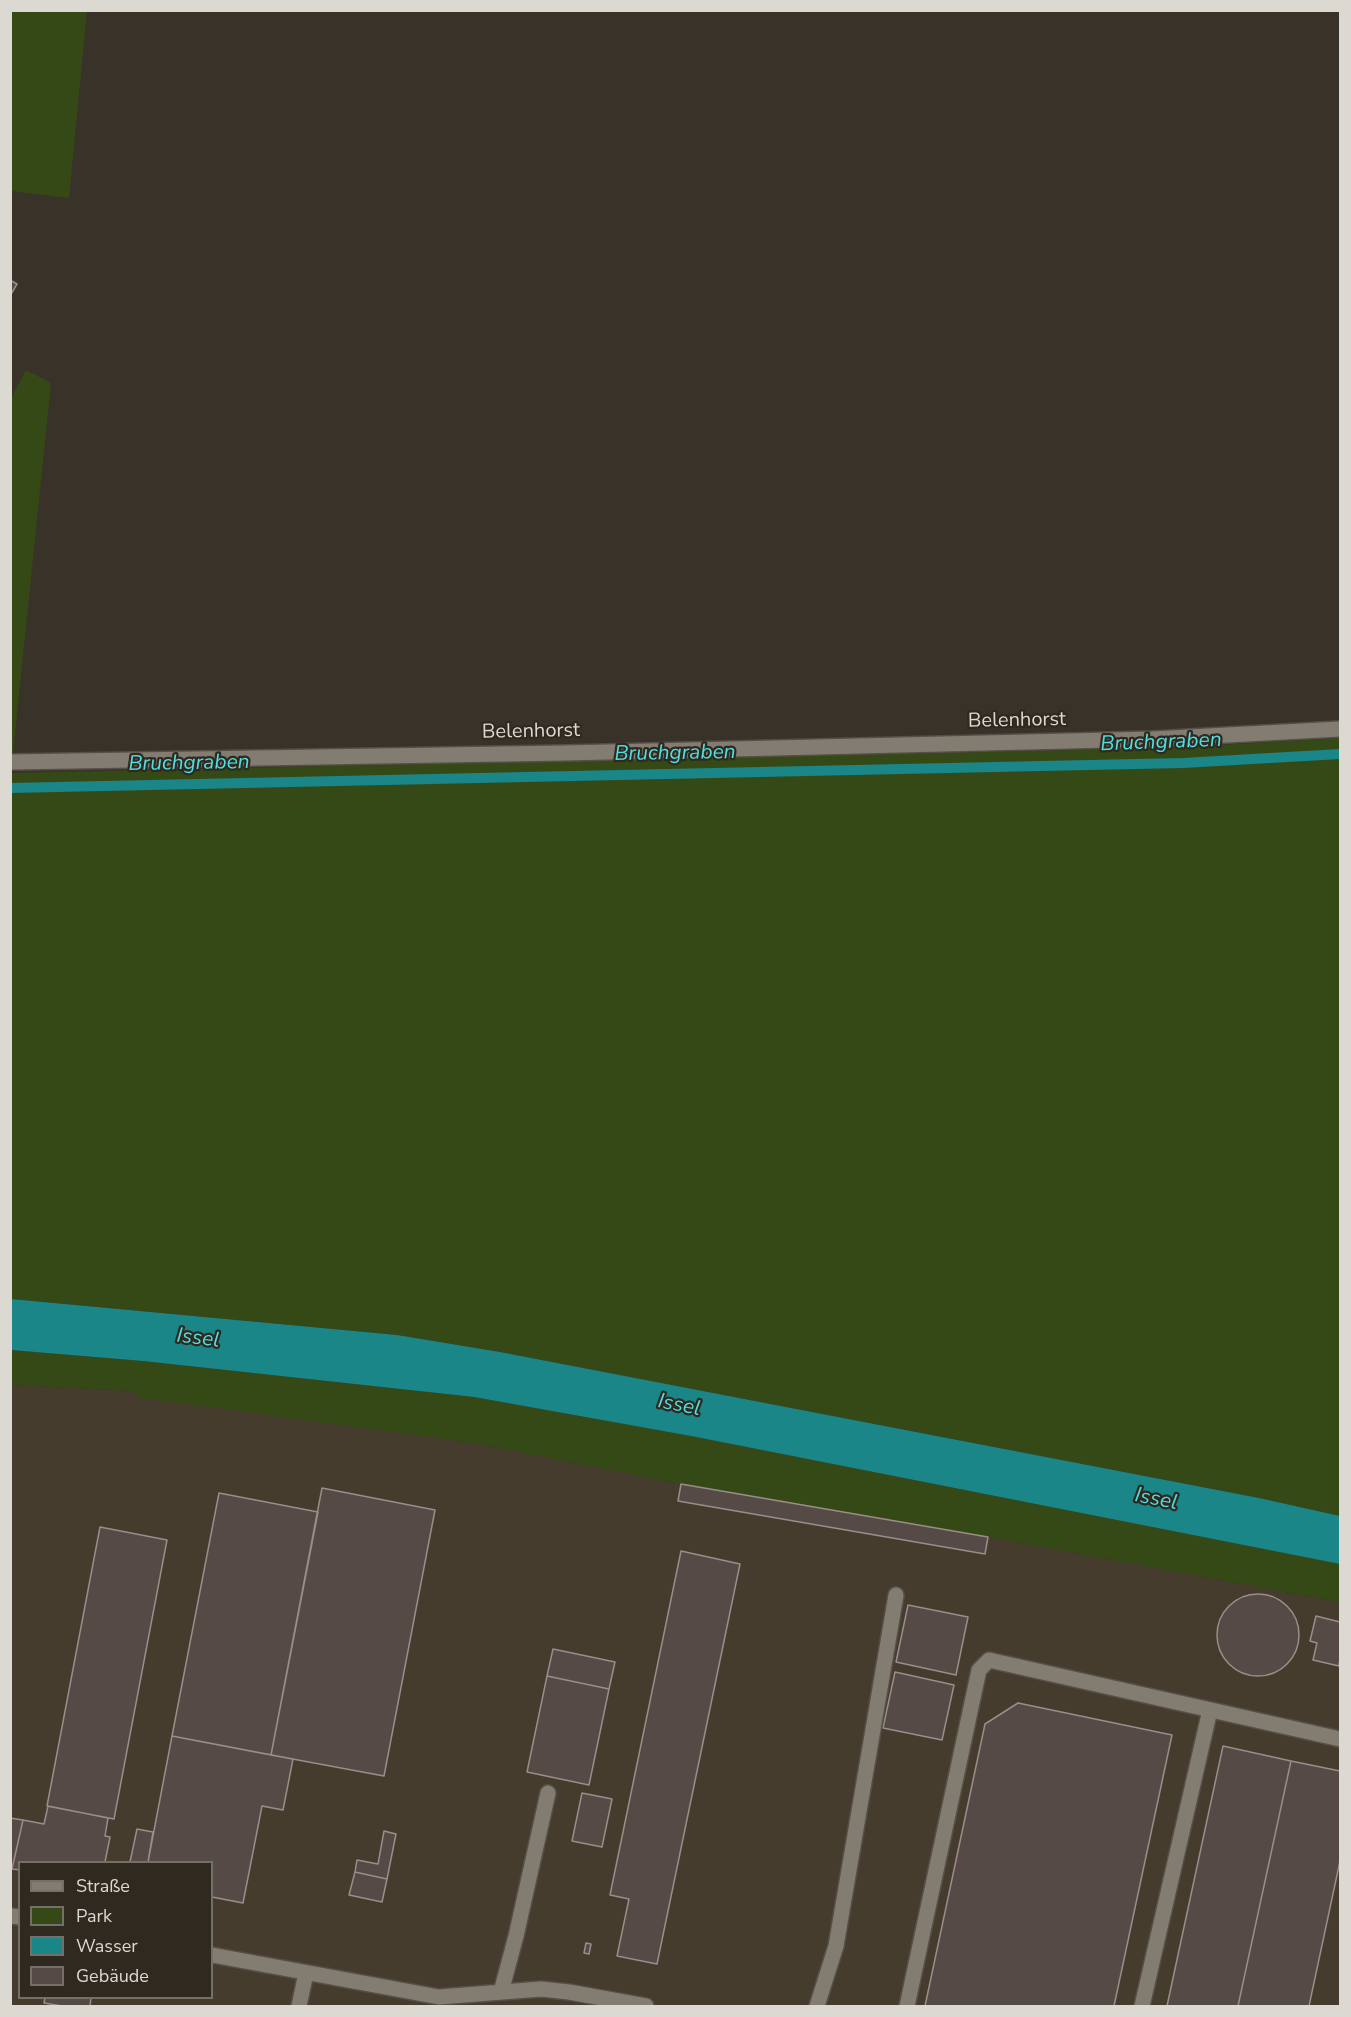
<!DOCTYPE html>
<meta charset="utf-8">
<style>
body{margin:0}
#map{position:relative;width:1351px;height:2017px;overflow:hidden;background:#393229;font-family:"Nunito Sans",sans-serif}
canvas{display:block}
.frame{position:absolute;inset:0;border:12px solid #dcd8d2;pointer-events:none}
.legend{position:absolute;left:18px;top:1861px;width:195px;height:138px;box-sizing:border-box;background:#2f291f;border:2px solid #746f67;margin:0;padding:8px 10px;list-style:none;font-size:18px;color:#dcd8d2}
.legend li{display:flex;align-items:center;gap:12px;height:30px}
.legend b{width:30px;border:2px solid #746f67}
</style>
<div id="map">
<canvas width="1351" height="2017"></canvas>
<div class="frame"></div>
<ul class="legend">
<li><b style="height:8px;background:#837c71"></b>Straße</li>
<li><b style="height:16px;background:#354916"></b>Park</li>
<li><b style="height:16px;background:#1a8687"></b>Wasser</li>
<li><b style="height:16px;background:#564a46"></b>Gebäude</li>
</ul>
</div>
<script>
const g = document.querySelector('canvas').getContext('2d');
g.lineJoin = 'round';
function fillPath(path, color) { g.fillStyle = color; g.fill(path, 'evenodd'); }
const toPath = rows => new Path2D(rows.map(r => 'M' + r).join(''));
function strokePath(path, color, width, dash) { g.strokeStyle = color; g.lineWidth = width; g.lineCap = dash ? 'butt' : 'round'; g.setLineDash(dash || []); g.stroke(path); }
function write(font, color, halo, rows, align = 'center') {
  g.font = font + ' "Nunito Sans",sans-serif'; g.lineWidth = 4.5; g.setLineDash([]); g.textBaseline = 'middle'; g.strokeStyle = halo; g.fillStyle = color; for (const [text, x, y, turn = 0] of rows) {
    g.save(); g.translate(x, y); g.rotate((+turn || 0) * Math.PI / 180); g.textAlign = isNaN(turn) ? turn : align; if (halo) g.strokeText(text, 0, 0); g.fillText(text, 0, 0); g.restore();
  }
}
fillPath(toPath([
 [11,1385,137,1391,135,1396,473,1443,681,1484,988,1537,1340,1602,1340,2006,11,2006],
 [20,1862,212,1862,212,1998,20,1998]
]), '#463c2d');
fillPath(toPath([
 [11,10,87,11,69,198,11,191],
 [26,370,51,383,13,753,11,753,10,400],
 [1340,738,1340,1516,1259,1498,500,1352,397,1335,11,1299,10,773,1172,748],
 [11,1350,143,1361,474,1397,691,1436,1340,1564,1340,1602,988,1537,681,1484,473,1443,135,1397,137,1391,11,1385]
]), '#354916');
fillPath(toPath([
 [11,1299,397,1335,500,1352,1259,1498,1340,1516,1340,1564,691,1436,474,1397,143,1361,11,1350]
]), '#1a8687');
strokePath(toPath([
 [10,788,1183,763,1340,754]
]), '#1a8687', 10);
const building = toPath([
 [10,280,17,284,10,296,10,280],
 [681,1484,988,1537,985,1554,678,1501,681,1484],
 [322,1488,435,1510,384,1776,271,1755,322,1488],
 [219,1493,318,1512,271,1755,172,1736,219,1493],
 [100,1527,167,1540,114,1819,47,1806,100,1527],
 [681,1551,740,1564,657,1964,617,1956,629,1899,610,1895,681,1551],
 '1217 1635a41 41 0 1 1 82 0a41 41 0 1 1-82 0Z',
 [908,1605,968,1617,956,1675,896,1662,908,1605],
 [1316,1616,1340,1622,1340,1658,1339,1666,1313,1660,1317,1643,1310,1641,1316,1616],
 [553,1649,615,1662,609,1689,547,1676,553,1649],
 [895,1672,954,1685,942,1740,883,1728,895,1672],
 [547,1676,609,1689,589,1785,527,1772,547,1676],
 [1018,1703,1172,1735,1114,2006,925,2006,985,1724,1018,1703],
 [172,1736,293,1759,283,1810,262,1806,243,1903,212,1897,212,1862,148,1862,172,1736],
 [1223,1746,1291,1761,1238,2006,1167,2006,1223,1746],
 [1291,1761,1340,1771,1340,1861,1309,2006,1238,2006,1291,1761],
 [582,1793,612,1799,602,1847,572,1841,582,1793],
 [48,1806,108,1818,105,1836,110,1837,105,1862,20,1862,20,1870,12,1869,23,1820,44,1824,48,1806],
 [10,1818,23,1820,12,1869,10,1868,10,1818],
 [137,1829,153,1832,148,1862,130,1862,137,1829],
 [384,1831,396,1834,387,1879,355,1872,357,1860,378,1864,384,1831],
 [355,1872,387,1879,382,1902,349,1895,355,1872],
 [586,1943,591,1944,589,1954,584,1953,586,1943],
 [45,1998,91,1998,90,2006,62,2006,44,2003,45,1998]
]);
fillPath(building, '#564a46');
strokePath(building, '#9b8d8a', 1.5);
const minor = toPath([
 [10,762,565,753,1152,739,1340,729],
 [10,1916,20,1917],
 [212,1955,439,1997,541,1989,569,1992,646,2006],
 [501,1992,516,1936,548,1793],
 [299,2006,306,1973],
 [817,2006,836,1946,896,1595],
 [907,2006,979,1670,989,1660,1340,1739],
 [1142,2006,1210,1710]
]);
strokePath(minor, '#554f48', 18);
strokePath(minor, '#837c71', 15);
write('20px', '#dcd8d2', '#2f291f', [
 ["Belenhorst",1017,721,-1],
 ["Belenhorst",531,732,-1]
]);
write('italic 21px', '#4fdee1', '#2f291f', [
 ["Bruchgraben",1161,743,-2],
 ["Bruchgraben",675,754,-1],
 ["Bruchgraben",189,764,-1],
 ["Issel",198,1339,7],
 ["Issel",679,1406,11],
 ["Issel",1156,1500,11]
]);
</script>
